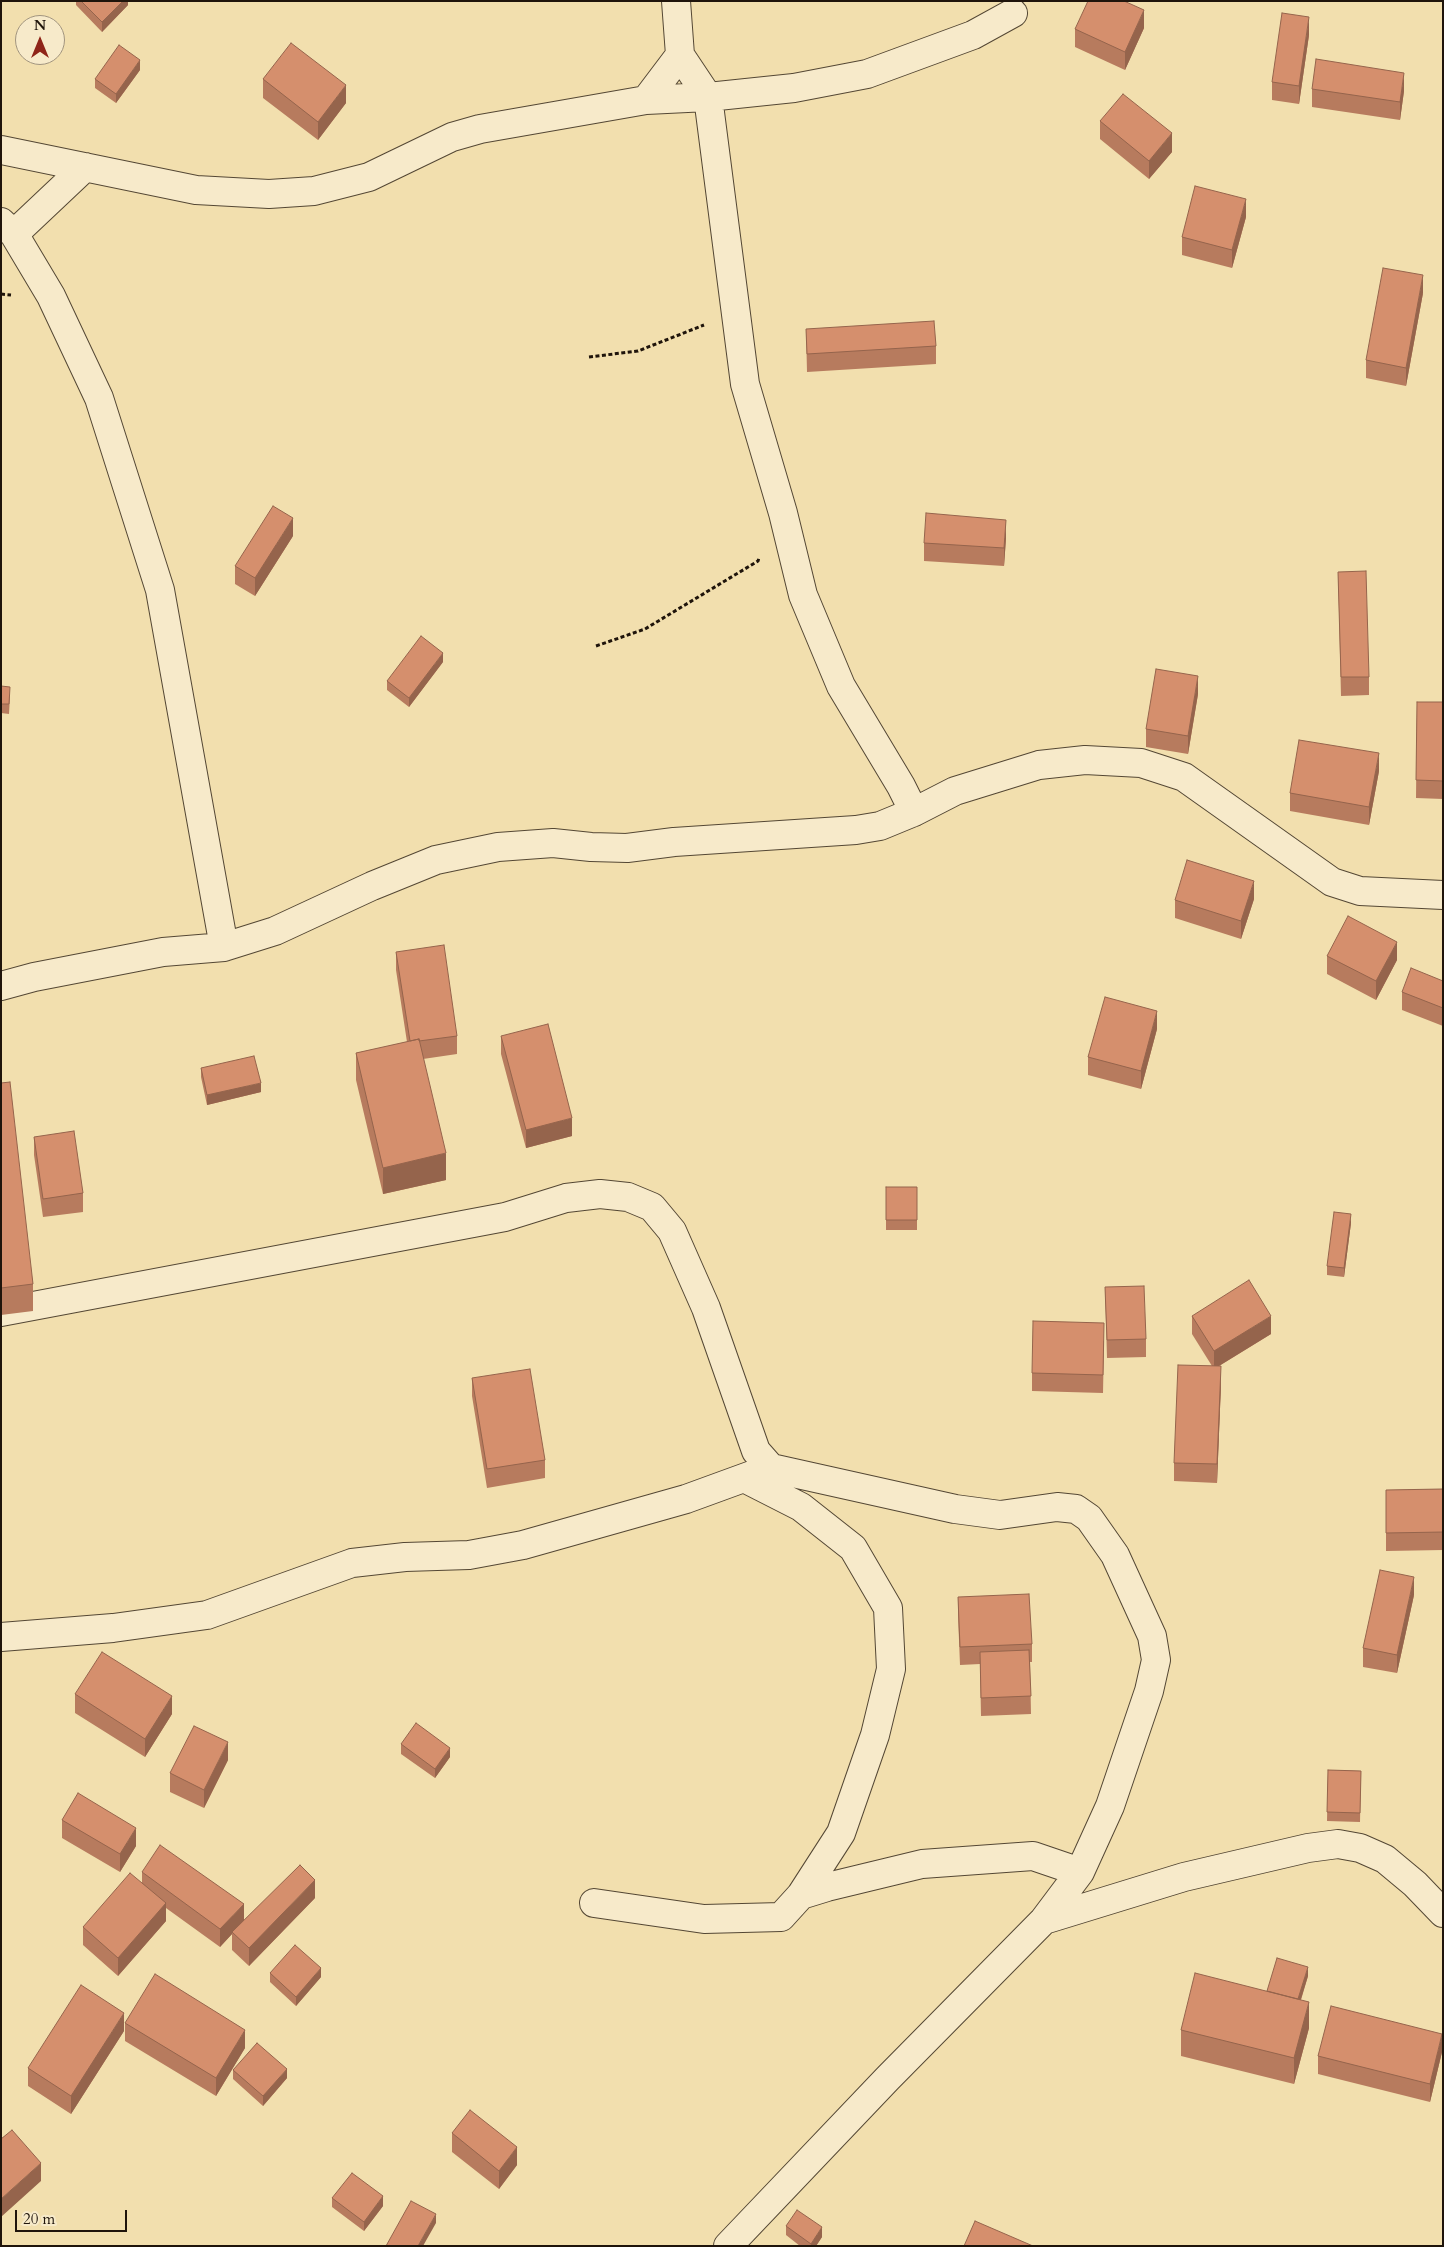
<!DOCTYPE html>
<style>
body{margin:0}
#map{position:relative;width:1444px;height:2247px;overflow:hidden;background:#f2dfae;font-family:Cardo,serif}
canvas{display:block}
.frame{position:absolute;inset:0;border:2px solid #1f140b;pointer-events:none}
.north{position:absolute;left:15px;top:15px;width:50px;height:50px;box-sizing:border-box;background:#f7eaca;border:1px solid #a1947e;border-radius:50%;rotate:0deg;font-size:14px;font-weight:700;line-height:20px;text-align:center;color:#1f140b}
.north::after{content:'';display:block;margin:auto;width:18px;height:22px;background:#8f2418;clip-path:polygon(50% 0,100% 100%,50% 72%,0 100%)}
.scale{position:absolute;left:15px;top:2210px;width:112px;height:22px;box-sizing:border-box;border:2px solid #1f140b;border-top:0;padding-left:6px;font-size:15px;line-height:18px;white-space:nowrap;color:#1f140b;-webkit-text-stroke:4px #f7eaca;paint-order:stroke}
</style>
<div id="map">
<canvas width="1444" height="2247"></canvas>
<div class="frame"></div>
<div class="north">N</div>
<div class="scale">20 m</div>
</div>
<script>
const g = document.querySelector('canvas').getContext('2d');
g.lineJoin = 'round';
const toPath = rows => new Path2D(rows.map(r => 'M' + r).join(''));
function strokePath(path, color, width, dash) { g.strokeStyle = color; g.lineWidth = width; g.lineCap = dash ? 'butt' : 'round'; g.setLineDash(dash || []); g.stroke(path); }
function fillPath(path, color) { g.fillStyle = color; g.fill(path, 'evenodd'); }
const minor = toPath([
 [676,1,680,55,708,97,745,384,783,513,803,595,841,686,901,786,914,812,955,791,1039,765,1085,760,1141,763,1184,777,1332,882,1360,891,1443,895],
 [646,100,680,55],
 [1,150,196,190,269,194,314,191,369,177,452,137,480,129,646,100,708,97,794,88,867,74,973,35,1013,13],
 [1,222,14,234,51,296,99,398,160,590,224,947],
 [14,234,85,167],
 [1,986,34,977,163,952,224,947,275,931,372,886,436,860,498,847,553,843,591,847,627,848,674,842,856,830,880,826,914,812],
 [1,1312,505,1217,566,1198,600,1194,628,1197,652,1207,672,1231,706,1308,756,1451,771,1468,955,1509,1000,1515,1057,1507,1076,1509,1089,1518,1115,1555,1152,1636,1156,1660,1149,1691,1110,1806,1080,1872,1044,1920,888,2078,728,2246],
 [744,1478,801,1507,853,1548,888,1608,891,1669,875,1735,841,1833,801,1895],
 [1,1637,113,1628,207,1615,352,1563,405,1557,469,1555,523,1545,686,1499,771,1468],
 [594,1903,704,1919,781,1917,801,1895,827,1887,922,1864,1033,1856,1080,1872],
 [1044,1920,1184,1877,1308,1848,1338,1844,1360,1848,1385,1859,1415,1884,1443,1913]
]);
strokePath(minor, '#544734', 30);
strokePath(toPath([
 [1,294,11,295],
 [589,357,638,351,704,325],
 [596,646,645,629,758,561,759,558]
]), '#1f140b', 3, [4, 2.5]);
strokePath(minor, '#f7eaca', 28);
fillPath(toPath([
 [76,1,128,1,128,5,102,32,76,5],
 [1144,28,1125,70,1075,47,1075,29],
 [1309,35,1299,104,1272,100,1272,82],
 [140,70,116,103,95,88,95,79],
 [263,79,346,103,318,140,263,98],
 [1312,89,1404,91,1400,120,1312,107],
 [1100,121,1172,152,1149,179,1100,139],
 [1246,217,1232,268,1182,255,1182,237],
 [1423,293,1406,386,1366,378,1366,360],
 [806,329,936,346,936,364,807,372],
 [293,536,255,596,235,584,235,566],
 [1006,538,1004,566,924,561,924,543],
 [1338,572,1369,677,1369,695,1341,696],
 [443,662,409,707,387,690,387,681],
 [1,686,10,696,9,714,1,713],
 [1198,694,1188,754,1146,747,1146,729],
 [1417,702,1443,702,1443,799,1416,798],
 [1379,771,1369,825,1290,811,1290,793],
 [1254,899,1241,939,1175,918,1175,900],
 [396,952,457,1036,457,1054,423,1059,446,1180,383,1194,356,1080,356,1053,407,1042,396,970],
 [1327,956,1397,960,1376,1000,1327,974],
 [1443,981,1443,1026,1402,1010,1402,992],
 [1157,1029,1141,1089,1088,1075,1088,1057],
 [501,1036,572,1136,526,1148,501,1054],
 [201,1068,261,1092,207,1105,201,1077],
 [1,1083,33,1284,33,1311,1,1315],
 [34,1137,83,1193,83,1212,43,1217,34,1155],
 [886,1187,917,1187,917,1230,886,1230],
 [1351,1223,1344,1277,1327,1275,1327,1266],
 [1105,1287,1146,1339,1146,1357,1107,1358],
 [1192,1316,1271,1334,1219,1366,1221,1384,1217,1483,1174,1481,1174,1463,1212,1366,1192,1334],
 [1104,1341,1103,1393,1032,1391,1032,1373],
 [472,1378,545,1460,545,1478,487,1488,472,1396],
 [1443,1489,1443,1550,1386,1551,1386,1490],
 [1414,1595,1397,1673,1363,1667,1363,1648],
 [958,1597,1032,1644,1032,1662,1030,1662,1031,1714,981,1716,980,1664,960,1665,958,1615],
 [75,1694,172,1714,145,1757,75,1713],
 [401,1744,450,1757,435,1778,401,1754],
 [228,1760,204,1808,170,1792,170,1773],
 [1328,1770,1361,1771,1360,1822,1327,1821],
 [62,1820,136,1846,120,1872,62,1838],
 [142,1872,244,1921,315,1898,249,1966,232,1950,232,1934,220,1947,166,1908,166,1921,118,1976,83,1945,83,1927,142,1883],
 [270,1973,321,1977,296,2006,270,1982],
 [1308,1976,1301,2000,1309,2028,1294,2084,1181,2056,1181,2030,1267,1991],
 [125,2023,245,2048,216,2096,125,2041],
 [124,2031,71,2114,28,2086,28,2068],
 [1442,2052,1430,2102,1318,2074,1318,2056],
 [233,2070,287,2078,263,2106,233,2079],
 [452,2133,517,2165,499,2189,452,2152],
 [332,2198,383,2206,364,2231,332,2207],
 [786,2226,822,2237,816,2246,800,2246,786,2235]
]), '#b77b5e');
fillPath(toPath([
 [123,1,128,1,128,5,102,32,102,22],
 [1144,10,1144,28,1125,70,1125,52],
 [1309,17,1309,35,1299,104,1299,86],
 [140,60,140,70,116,103,116,94],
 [1404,73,1404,91,1400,120,1400,102],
 [346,85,346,103,318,140,318,122],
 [1172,133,1172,152,1149,179,1149,161],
 [1246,199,1246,217,1232,268,1232,250],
 [1423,275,1423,293,1406,386,1406,368],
 [293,518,293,536,255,596,255,578],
 [1006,520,1006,538,1004,566,1004,548],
 [443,653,443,662,409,707,409,698],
 [1198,676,1198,694,1188,754,1188,736],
 [1379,753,1379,771,1369,825,1369,807],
 [1254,881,1254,899,1241,939,1241,921],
 [1397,942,1397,960,1376,1000,1376,981],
 [1157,1011,1157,1029,1141,1089,1141,1071],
 [261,1083,261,1092,207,1105,207,1095],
 [572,1118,572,1136,526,1148,526,1130],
 [446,1153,446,1180,383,1194,383,1168],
 [1351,1214,1351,1223,1344,1277,1344,1268],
 [1271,1316,1271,1334,1214,1369,1214,1351],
 [1221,1366,1221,1384,1217,1483,1217,1464],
 [1414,1577,1414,1595,1397,1673,1397,1655],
 [172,1696,172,1714,145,1757,145,1739],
 [228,1742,228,1760,204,1808,204,1790],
 [450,1748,450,1757,435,1778,435,1769],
 [136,1828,136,1846,120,1872,120,1854],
 [315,1880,315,1898,249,1966,249,1948],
 [166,1903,166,1921,118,1976,118,1958],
 [244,1904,244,1922,232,1932,232,1934,220,1947,220,1929],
 [1308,1967,1308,1976,1295,2018,1295,2009],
 [321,1968,321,1977,296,2006,296,1997],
 [1309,2002,1309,2028,1294,2084,1294,2058],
 [124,2013,124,2031,71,2114,71,2096],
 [245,2030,245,2048,216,2096,216,2078],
 [1442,2034,1442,2052,1430,2102,1430,2084],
 [287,2069,287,2078,263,2106,263,2096],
 [517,2147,517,2165,499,2189,499,2171],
 [41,2163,41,2181,1,2217,1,2199],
 [383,2196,383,2206,364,2231,364,2222],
 [436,2214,436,2223,423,2246,418,2246],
 [822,2227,822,2237,816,2246,811,2246,811,2244]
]), '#95644c');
const building = toPath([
 [81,1,123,1,102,22,81,1],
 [1088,1,1124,1,1144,10,1125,52,1075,29,1088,1],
 [1282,13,1309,17,1299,86,1272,82,1282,13],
 [291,43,346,85,318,122,263,79,291,43],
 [119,45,140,60,116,94,95,79,119,45],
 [1316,59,1404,73,1400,102,1312,89,1316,59],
 [1123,94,1172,133,1149,161,1100,121,1123,94],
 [1195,186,1246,199,1232,250,1182,237,1195,186],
 [1383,268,1423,275,1406,368,1366,360,1383,268],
 [934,321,936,346,807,354,806,329,934,321],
 [273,506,293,518,255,578,235,566,273,506],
 [926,513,1006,520,1004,548,924,543,926,513],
 [1366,571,1369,677,1341,677,1338,572,1366,571],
 [421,636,443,653,409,698,387,681,421,636],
 [1156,669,1198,676,1188,736,1146,729,1156,669],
 [1,686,10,687,9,704,1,704,1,686],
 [1417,702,1443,702,1443,781,1416,780,1417,702],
 [1299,740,1379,753,1369,807,1290,793,1299,740],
 [1187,860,1254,881,1241,921,1175,900,1187,860],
 [1348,916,1397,942,1376,981,1327,956,1348,916],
 [444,945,457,1036,419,1041,419,1039,410,1041,396,952,444,945],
 [1411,968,1443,981,1443,1008,1402,992,1411,968],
 [1105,997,1157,1011,1141,1071,1088,1057,1105,997],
 [548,1024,572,1118,526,1130,501,1036,548,1024],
 [419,1039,446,1153,383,1168,356,1053,419,1039],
 [254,1056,261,1083,207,1095,201,1068,254,1056],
 [10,1082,33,1284,1,1288,1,1083,10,1082],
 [74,1131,83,1193,43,1199,34,1137,74,1131],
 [886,1187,917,1187,917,1220,886,1220,886,1187],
 [1334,1212,1351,1214,1344,1268,1327,1266,1334,1212],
 [1249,1280,1271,1316,1214,1351,1192,1316,1249,1280],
 [1144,1286,1146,1339,1107,1340,1105,1287,1144,1286],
 [1033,1321,1104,1323,1103,1375,1032,1373,1033,1321],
 [1178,1365,1221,1366,1217,1464,1174,1463,1178,1365],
 [530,1369,545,1460,487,1469,472,1378,530,1369],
 [1443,1489,1443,1532,1386,1533,1386,1490,1443,1489],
 [1380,1570,1414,1577,1397,1655,1363,1648,1380,1570],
 [1029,1594,1032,1644,960,1647,958,1597,1029,1594],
 [1029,1650,1031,1696,981,1698,980,1652,1029,1650],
 [102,1652,172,1696,145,1739,75,1694,102,1652],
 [416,1723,450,1748,435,1769,401,1744,416,1723],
 [194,1726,228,1742,204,1790,170,1773,194,1726],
 [1328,1770,1361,1771,1360,1813,1327,1812,1328,1770],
 [78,1793,136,1828,120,1854,62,1820,78,1793],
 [160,1845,244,1904,220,1929,142,1872,160,1845],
 [300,1865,315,1880,249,1948,232,1932,300,1865],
 [130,1873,166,1903,118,1958,83,1927,130,1873],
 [295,1945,321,1968,296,1997,270,1973,295,1945],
 [1277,1958,1308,1967,1298,1999,1267,1991,1277,1958],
 [1195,1973,1309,2002,1294,2058,1181,2030,1195,1973],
 [155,1974,245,2030,216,2078,125,2023,155,1974],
 [81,1985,124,2013,71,2096,28,2068,81,1985],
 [1331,2006,1442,2034,1430,2084,1318,2056,1331,2006],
 [257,2043,287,2069,263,2096,233,2070,257,2043],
 [470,2110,517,2147,499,2171,452,2133,470,2110],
 [12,2130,41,2163,1,2199,1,2139,12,2130],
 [352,2173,383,2196,364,2222,332,2198,352,2173],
 [411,2201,436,2214,418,2246,386,2246,411,2201],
 [797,2210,822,2227,811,2244,786,2226,797,2210],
 [975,2221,1033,2246,964,2246,975,2221]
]);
fillPath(building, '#d58f6d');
strokePath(building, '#95644c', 1);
</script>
